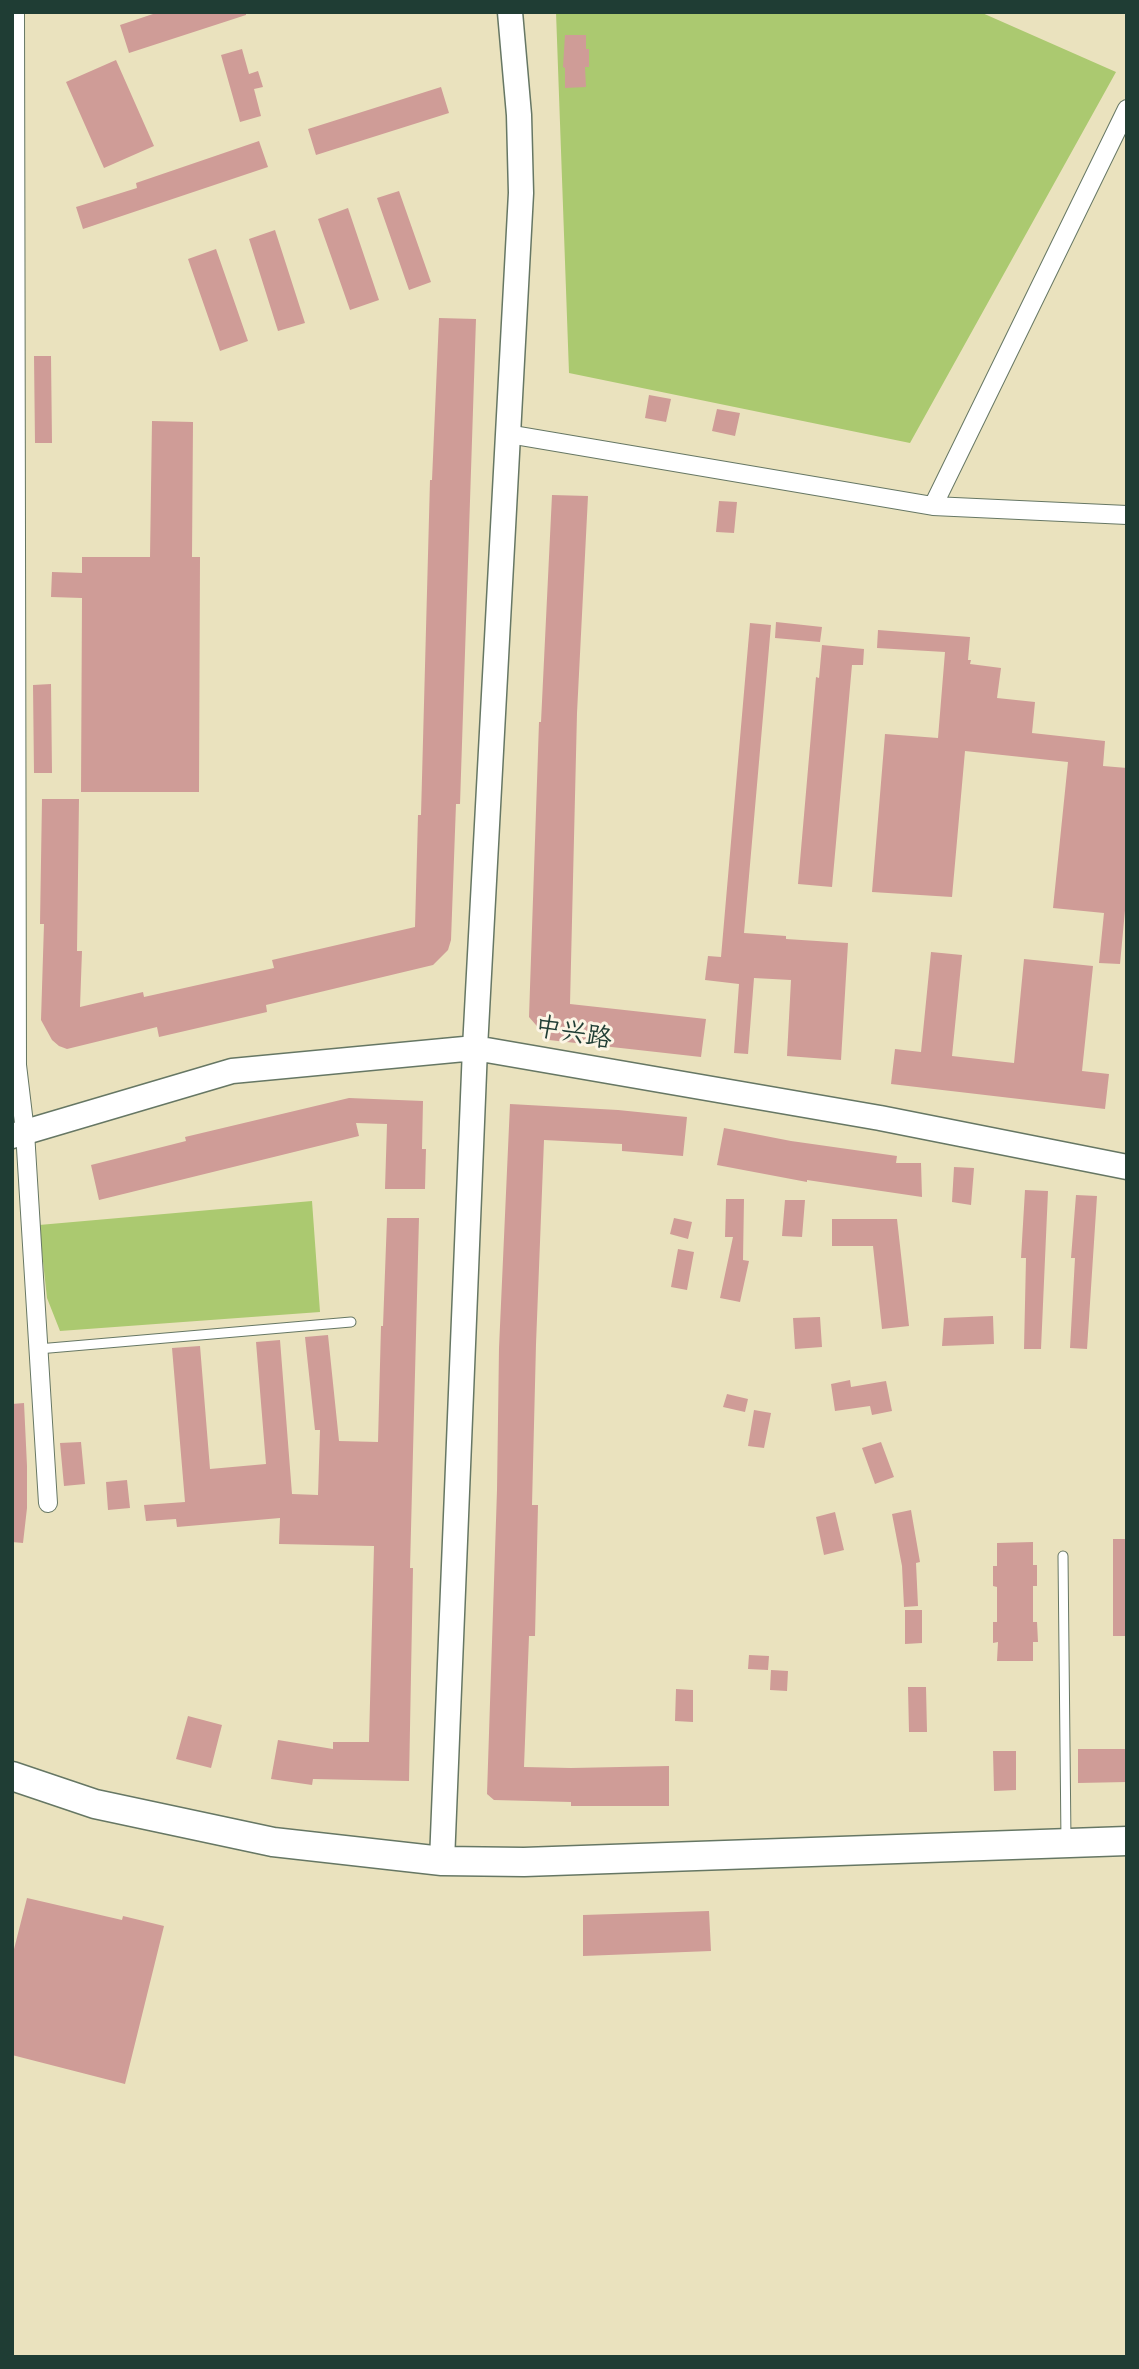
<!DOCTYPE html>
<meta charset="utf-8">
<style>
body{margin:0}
#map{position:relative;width:1139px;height:2369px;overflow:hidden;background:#eae2be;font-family:"Architects Daughter",sans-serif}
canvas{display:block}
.frame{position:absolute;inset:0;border:14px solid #1f3d34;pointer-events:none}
</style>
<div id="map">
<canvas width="1139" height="2369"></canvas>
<div class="frame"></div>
</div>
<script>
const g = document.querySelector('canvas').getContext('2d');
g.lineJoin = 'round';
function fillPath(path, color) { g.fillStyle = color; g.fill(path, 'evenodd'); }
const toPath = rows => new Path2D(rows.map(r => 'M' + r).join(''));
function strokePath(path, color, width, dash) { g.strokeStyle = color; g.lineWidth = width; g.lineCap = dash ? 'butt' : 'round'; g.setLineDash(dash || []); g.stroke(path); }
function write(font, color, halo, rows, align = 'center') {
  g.font = font + ' "Architects Daughter","LXGW WenKai TC",sans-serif'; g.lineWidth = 6; g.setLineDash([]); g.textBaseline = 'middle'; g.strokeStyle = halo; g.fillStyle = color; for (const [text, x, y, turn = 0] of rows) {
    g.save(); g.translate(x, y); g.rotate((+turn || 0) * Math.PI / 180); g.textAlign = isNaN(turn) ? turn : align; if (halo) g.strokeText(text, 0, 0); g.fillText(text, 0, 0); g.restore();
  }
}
fillPath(toPath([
 [556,12,980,12,1116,72,910,443,569,373],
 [312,1201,320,1312,60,1331,47,1298,39,1225]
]), '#abc970');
fillPath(toPath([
 [159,12,246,12,246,15,129,53,120,25],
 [565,35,586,35,586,49,589,49,589,67,585,67,586,87,565,88,565,68,563,67],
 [242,49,249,74,258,71,263,87,254,89,261,116,240,122,221,55],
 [116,60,154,146,104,168,66,82],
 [441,87,449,113,316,155,308,129],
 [259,141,268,167,83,229,76,207,137,188,136,183],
 [399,191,431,282,409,290,377,198],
 [348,208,379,300,350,310,318,219],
 [275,230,305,323,278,331,249,239],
 [216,249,248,341,220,351,188,259],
 [439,318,476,319,460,804,456,804,451,940,448,950,433,965,266,1005,267,1012,159,1037,157,1027,67,1049,59,1046,52,1040,41,1020,44,924,40,924,42,799,79,799,77,951,82,951,80,1007,143,992,144,997,274,968,272,960,415,927,418,815,421,815,430,480,432,480],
 [34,356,51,356,52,443,35,443],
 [649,395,671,399,666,422,645,418],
 [717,409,740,413,735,436,712,431],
 [152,421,193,422,192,557,200,557,199,792,81,792,82,598,51,597,52,572,82,573,82,557,150,557],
 [552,495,588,496,577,713,570,1004,706,1019,701,1057,549,1040,529,1017,539,722,541,722],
 [719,501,737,502,734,533,716,532],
 [776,622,822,627,820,642,775,638],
 [750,623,771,625,744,933,786,936,786,939,848,943,841,1060,787,1056,791,980,754,978,748,1054,734,1053,739,984,705,980,708,956,721,957],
 [878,630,970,637,968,660,971,660,970,664,1001,668,997,698,1035,702,1032,733,1105,741,1103,766,1127,768,1127,889,1120,964,1099,963,1104,913,1053,908,1068,762,965,751,952,897,872,892,885,734,938,738,945,652,877,648],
 [822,645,864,649,863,665,852,665,832,887,798,884,816,677,819,678],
 [51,684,52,773,34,773,33,685],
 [931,952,962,955,952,1056,1014,1063,1024,959,1093,966,1082,1071,1109,1074,1105,1109,891,1084,895,1049,921,1052],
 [349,1098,423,1101,422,1149,426,1149,425,1189,385,1189,387,1124,356,1123,359,1136,99,1200,91,1165,186,1141,185,1137],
 [510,1104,618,1110,687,1117,683,1156,622,1151,622,1144,544,1140,536,1344,532,1505,538,1505,535,1636,529,1636,524,1767,571,1768,669,1766,669,1806,571,1806,571,1802,494,1800,487,1794,497,1490,499,1348],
 [724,1128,791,1141,897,1156,896,1163,921,1163,922,1197,807,1180,807,1182,717,1165],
 [954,1167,974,1168,971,1205,952,1202],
 [1025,1190,1048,1191,1041,1349,1024,1349,1026,1258,1021,1258],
 [1076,1195,1097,1196,1087,1349,1070,1348,1075,1258,1071,1258],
 [726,1199,744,1199,743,1260,749,1261,740,1302,720,1298,733,1237,725,1237],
 [785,1200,805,1200,802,1237,782,1236],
 [387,1218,419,1218,410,1568,413,1568,409,1781,313,1779,312,1785,271,1779,278,1740,333,1749,333,1742,369,1742,374,1546,279,1544,280,1518,177,1527,176,1519,146,1521,144,1505,185,1502,172,1348,200,1346,210,1469,266,1464,256,1342,280,1340,292,1494,318,1495,320,1430,315,1430,305,1337,328,1335,339,1441,378,1442,381,1326,383,1326],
 [674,1218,692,1222,688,1239,670,1234],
 [832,1219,897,1219,909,1326,882,1329,873,1246,832,1246],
 [678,1249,694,1252,687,1290,671,1287],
 [993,1316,994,1344,942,1346,944,1318],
 [820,1317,822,1347,795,1349,793,1318],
 [850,1380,851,1387,886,1381,892,1411,872,1415,870,1406,835,1411,831,1384],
 [727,1394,748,1399,745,1412,723,1407],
 [24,1403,27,1466,27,1508,23,1543,12,1542,12,1404],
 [754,1410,771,1413,764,1448,748,1446],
 [81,1442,85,1484,64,1486,60,1443],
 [881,1442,894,1477,875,1484,862,1448],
 [127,1480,130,1508,108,1510,106,1482],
 [911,1510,920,1562,916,1563,918,1606,904,1607,902,1566,892,1514],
 [835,1512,844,1550,824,1555,816,1517],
 [1113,1539,1127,1539,1127,1636,1113,1636],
 [1033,1542,1033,1565,1037,1565,1037,1586,1033,1586,1033,1622,1037,1622,1038,1642,1033,1642,1033,1661,997,1661,998,1642,993,1643,993,1622,997,1622,997,1587,993,1586,993,1566,997,1566,997,1543],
 [905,1610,922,1610,922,1643,905,1644],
 [749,1655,769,1656,768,1670,748,1669],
 [771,1670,788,1671,787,1691,770,1690],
 [908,1687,926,1687,927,1732,909,1732],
 [676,1689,693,1690,693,1722,675,1721],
 [188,1716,222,1725,211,1768,176,1759],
 [1078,1749,1127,1749,1127,1782,1078,1783],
 [993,1751,1016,1751,1016,1790,994,1791],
 [27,1898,122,1920,123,1916,164,1926,125,2084,12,2055,12,1957],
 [709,1911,711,1951,583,1956,583,1915]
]), '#cf9c97');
const lane = toPath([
 [38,1349,351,1322],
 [1063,1556,1066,1841]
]);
const street = toPath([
 [15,12,17,1065,25,1132,48,1503],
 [508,434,933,506,1127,515],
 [933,506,1127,109]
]);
const secondary = toPath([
 [12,1136,232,1071,475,1048,880,1118,1127,1167],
 [442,1861,475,1048,521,193,519,115,510,12]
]);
const primary = toPath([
 [12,1776,95,1804,273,1842,442,1861,524,1862,1127,1841]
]);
strokePath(lane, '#667764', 11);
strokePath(street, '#667764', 20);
strokePath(secondary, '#667764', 27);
strokePath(primary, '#667764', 31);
strokePath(lane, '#fff', 9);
strokePath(street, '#fff', 18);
strokePath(secondary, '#fff', 24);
strokePath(primary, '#fff', 28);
write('26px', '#1f3d34', '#fcf5e5', [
 ["中兴路",573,1035,10]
]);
</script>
